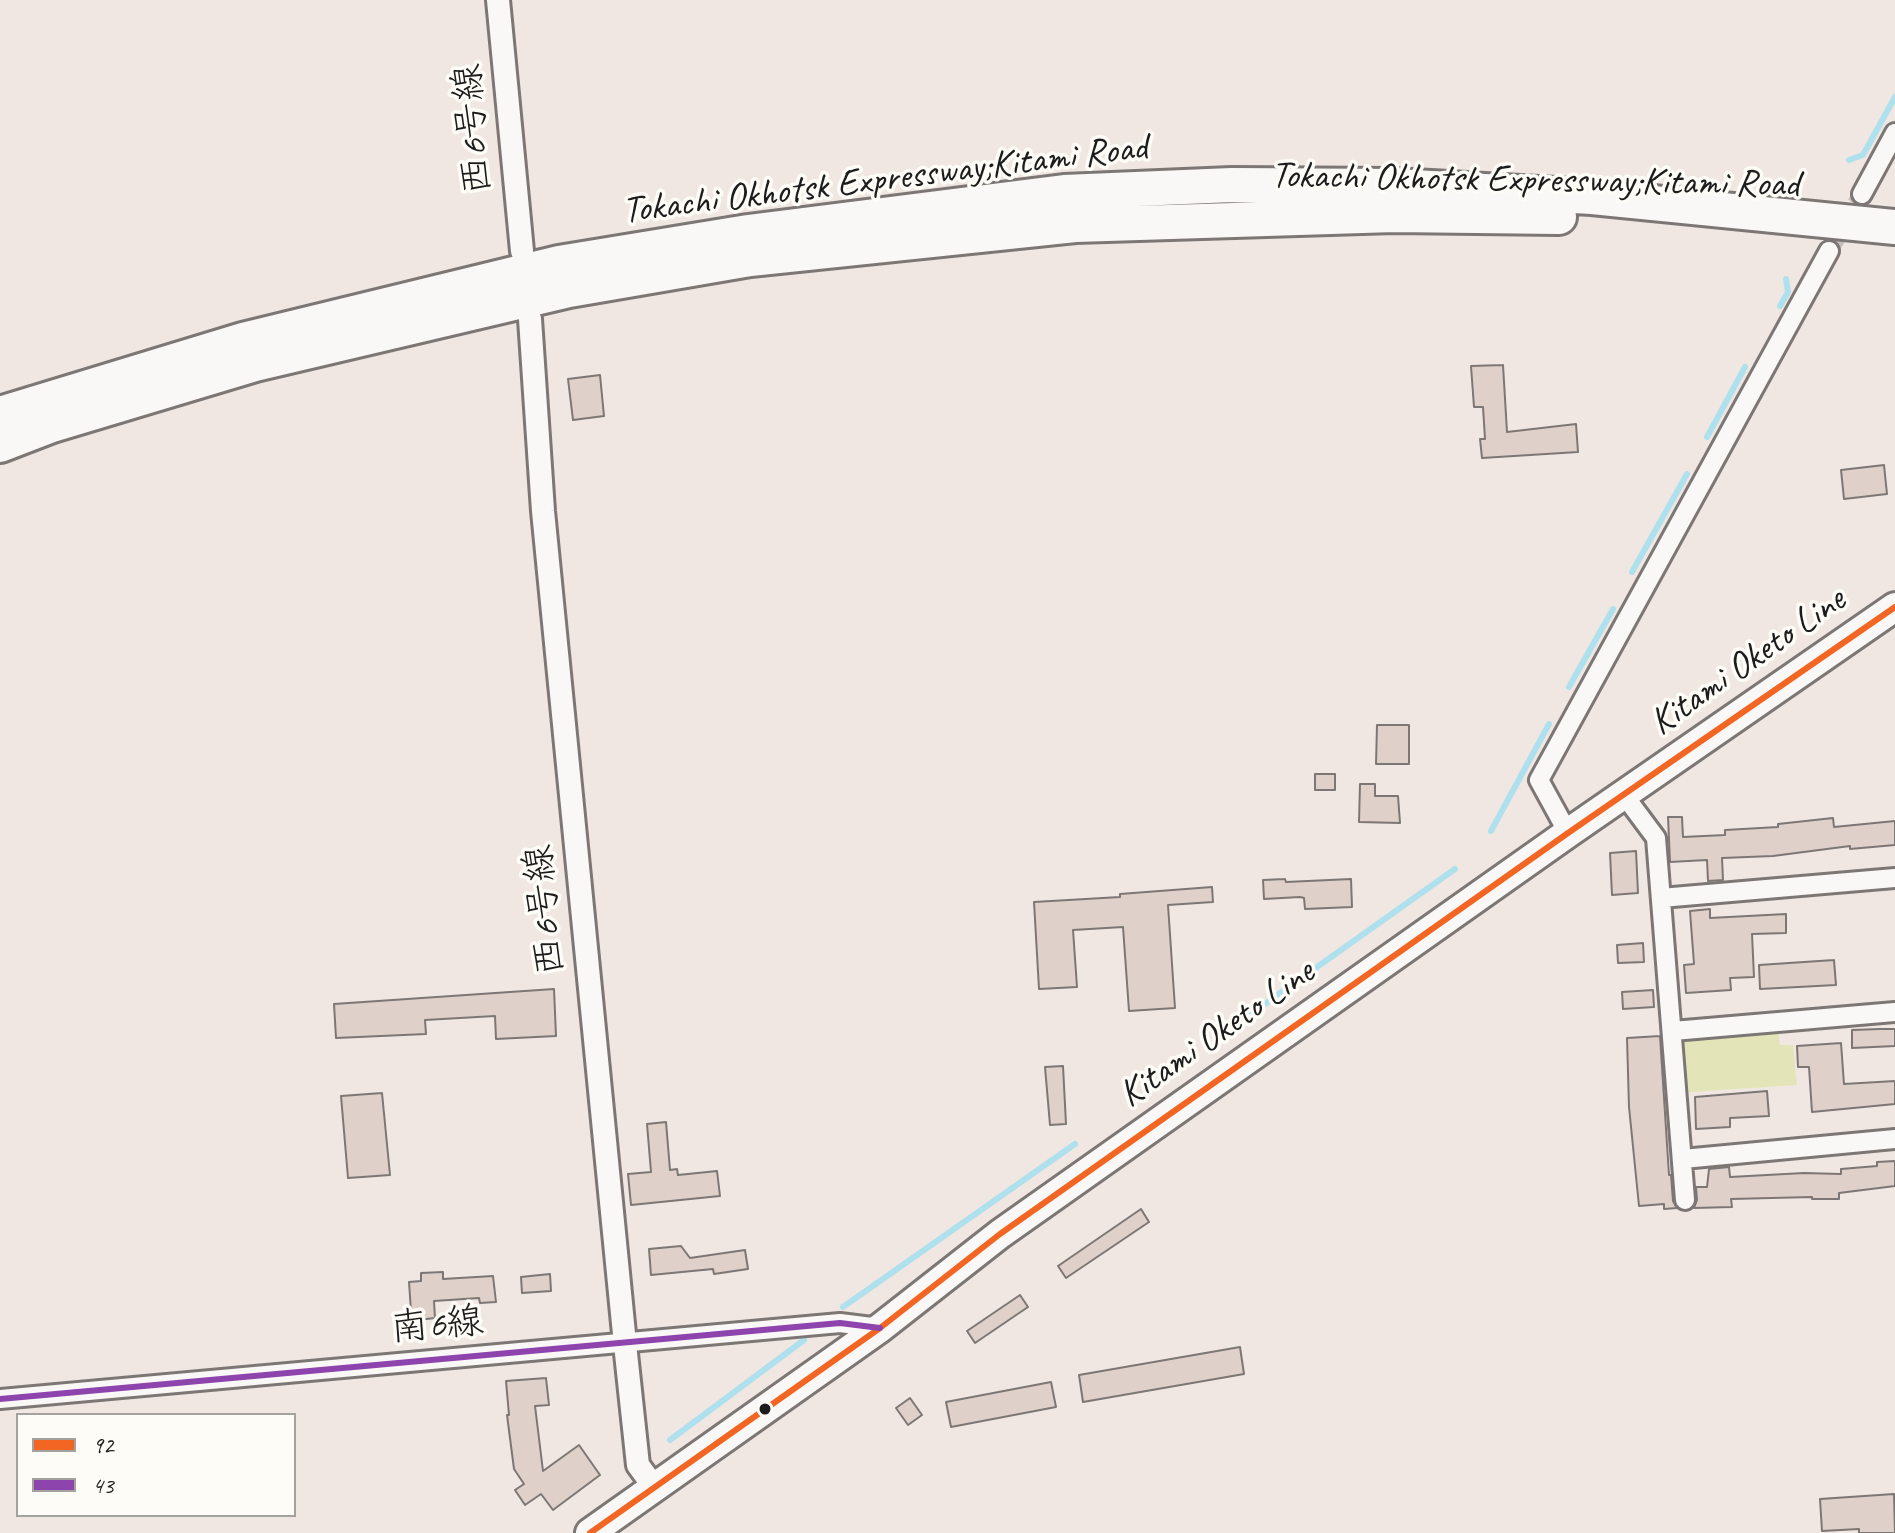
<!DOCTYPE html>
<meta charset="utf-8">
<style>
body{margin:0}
#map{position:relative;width:1895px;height:1533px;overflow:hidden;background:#f1e7e2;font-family:Caveat,sans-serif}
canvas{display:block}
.legend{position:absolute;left:16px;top:1413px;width:280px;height:104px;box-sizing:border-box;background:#fdfcf7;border:2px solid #a3a29f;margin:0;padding:10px 14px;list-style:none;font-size:24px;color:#1c1c1c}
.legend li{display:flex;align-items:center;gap:16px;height:40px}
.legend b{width:40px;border:2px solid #a3a29f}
</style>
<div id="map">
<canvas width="1895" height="1533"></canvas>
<ul class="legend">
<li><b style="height:10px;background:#f26522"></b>92</li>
<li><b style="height:10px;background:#8e44ad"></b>43</li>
</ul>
</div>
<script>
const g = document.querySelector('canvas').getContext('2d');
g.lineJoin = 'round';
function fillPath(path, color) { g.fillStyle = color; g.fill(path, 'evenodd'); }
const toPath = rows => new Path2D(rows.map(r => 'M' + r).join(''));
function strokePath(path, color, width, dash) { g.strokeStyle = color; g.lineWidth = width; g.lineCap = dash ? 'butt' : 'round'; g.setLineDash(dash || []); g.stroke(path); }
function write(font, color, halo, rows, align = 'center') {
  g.font = font + ' Caveat,"Klee One",sans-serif'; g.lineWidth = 7; g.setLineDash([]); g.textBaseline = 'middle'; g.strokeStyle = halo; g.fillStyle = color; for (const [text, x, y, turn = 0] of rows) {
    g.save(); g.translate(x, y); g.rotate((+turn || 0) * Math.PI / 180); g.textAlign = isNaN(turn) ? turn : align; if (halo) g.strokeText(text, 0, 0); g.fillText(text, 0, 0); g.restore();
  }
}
fillPath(toPath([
 [1777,1022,1780,1045,1793,1045,1797,1085,1678,1093,1673,1031]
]), '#e3e5b8');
strokePath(toPath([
 [1849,160,1863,155,1895,97],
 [1780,306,1788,292,1786,279],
 [1707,437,1745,367],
 [1632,572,1687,474],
 [1569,687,1613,609],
 [1491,831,1549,724],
 [1241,1021,1455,869],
 [843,1307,1075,1144],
 [670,1440,804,1340]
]), '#aee1ed', 6);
const building = toPath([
 [1503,365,1507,432,1576,424,1578,452,1482,458,1480,439,1485,439,1483,407,1474,407,1471,366,1503,365],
 [600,375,604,416,573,420,568,379,600,375],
 [1884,465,1887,494,1844,499,1841,470,1884,465],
 [1377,725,1409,725,1409,764,1376,764,1377,725],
 [1315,774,1335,774,1335,790,1315,790,1315,774],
 [1360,784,1375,784,1375,796,1398,796,1400,823,1359,822,1360,784],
 [1668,817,1682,817,1683,837,1725,835,1725,830,1778,827,1778,824,1833,818,1834,827,1895,821,1895,845,1850,849,1850,846,1773,856,1722,858,1723,880,1708,881,1707,860,1670,862,1668,817],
 [1636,851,1638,893,1612,895,1610,853,1636,851],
 [1285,879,1286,882,1351,879,1352,907,1305,909,1304,898,1300,897,1264,899,1263,880,1285,879],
 [1212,887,1213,902,1168,905,1175,1008,1129,1011,1123,927,1073,930,1077,987,1039,989,1034,902,1120,897,1120,894,1212,887],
 [1710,909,1710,918,1786,914,1786,933,1752,934,1754,977,1730,978,1731,990,1686,993,1684,965,1694,964,1690,911,1710,909],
 [1643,943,1644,962,1618,963,1617,945,1643,943],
 [1834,960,1836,985,1760,989,1759,965,1834,960],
 [554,989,556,1036,496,1039,495,1016,425,1020,426,1034,336,1038,334,1004,554,989],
 [1653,990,1654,1007,1623,1009,1622,992,1653,990],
 [1880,1029,1895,1029,1895,1046,1852,1048,1852,1030,1880,1029],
 [1660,1036,1669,1175,1671,1175,1673,1201,1677,1208,1664,1209,1664,1204,1639,1206,1629,1107,1627,1038,1660,1036],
 [1841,1043,1844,1084,1895,1081,1895,1104,1812,1112,1809,1067,1798,1067,1797,1046,1841,1043],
 [1063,1066,1066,1124,1050,1125,1045,1067,1063,1066],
 [1767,1091,1769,1116,1730,1118,1730,1127,1696,1129,1695,1097,1767,1091],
 [382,1093,390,1175,348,1178,341,1096,382,1093],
 [666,1122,670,1170,677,1169,678,1175,717,1171,720,1196,631,1205,628,1174,651,1172,647,1124,666,1122],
 [1895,1161,1895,1186,1839,1193,1839,1199,1812,1199,1812,1197,1731,1199,1732,1207,1694,1208,1697,1200,1696,1187,1707,1187,1709,1169,1729,1167,1730,1177,1804,1173,1841,1174,1841,1169,1877,1166,1877,1162,1895,1161],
 [1141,1209,1149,1222,1066,1278,1058,1266,1141,1209],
 [681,1246,690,1258,745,1250,748,1269,714,1274,713,1269,651,1275,649,1249,681,1246],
 [443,1272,443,1279,493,1276,496,1302,480,1303,479,1298,434,1301,435,1318,418,1320,417,1311,411,1311,409,1282,421,1281,421,1273,443,1272],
 [550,1274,551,1291,522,1293,521,1277,550,1274],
 [1020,1295,1028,1307,975,1343,967,1331,1020,1295],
 [1240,1347,1244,1374,1083,1402,1079,1375,1240,1347],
 [546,1378,549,1405,535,1406,543,1471,579,1445,600,1475,553,1510,541,1494,525,1505,515,1490,524,1484,514,1469,507,1415,509,1415,506,1381,546,1378],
 [1051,1382,1056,1407,951,1427,946,1402,1051,1382],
 [910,1398,922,1415,908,1425,896,1408,910,1398],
 [1894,1494,1895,1533,1859,1533,1859,1529,1822,1531,1820,1499,1894,1494]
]);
fillPath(building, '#dfd0ca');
strokePath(building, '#7c7775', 2);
strokePath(toPath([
 [1829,251,1862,194]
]), '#c6beba', 18, [18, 9]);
const minor = toPath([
 [1862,194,1895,133],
 [1624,795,1656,838,1685,1200],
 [1568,833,1539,780,1829,251],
 [1661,898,1895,878],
 [1673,1031,1895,1012],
 [1683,1159,1895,1139],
 [0,1399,840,1323,880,1328]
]);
const tertiary = toPath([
 [498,0,522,251],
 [530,319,543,511,625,1344,638,1465,654,1487]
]);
const primary = toPath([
 [590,1533,880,1328,1000,1234,1568,833,1895,607]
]);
const motorway = toPath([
 [0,414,243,340,559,263,748,232,1064,192,1232,185,1395,186,1592,197,1895,227],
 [0,445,52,425,255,364,569,290,750,259,1075,225,1394,215,1559,217]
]);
strokePath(minor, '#7c7775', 24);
strokePath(tertiary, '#7c7775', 28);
strokePath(primary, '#7c7775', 34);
strokePath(motorway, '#7c7775', 40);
strokePath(minor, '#faf8f6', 18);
strokePath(tertiary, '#faf8f6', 22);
strokePath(primary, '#faf8f6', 28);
strokePath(motorway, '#faf8f6', 34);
strokePath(toPath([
 [590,1533,880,1328,1000,1234,1568,833,1895,607]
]), '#f26522', 6);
strokePath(toPath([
 [0,1399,840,1323,880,1328]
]), '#8e44ad', 6);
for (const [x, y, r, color] of [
 [765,1409,7,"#1c1c1c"]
]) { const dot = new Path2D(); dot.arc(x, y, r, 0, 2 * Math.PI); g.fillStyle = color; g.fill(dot); strokePath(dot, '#fdfcf7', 3); }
write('38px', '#1c1c1c', '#fdfcf7', [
 ["西6号線",474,129,-95],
 ["Tokachi Okhotsk Expressway;Kitami Road",885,180,-7],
 ["Tokachi Okhotsk Expressway;Kitami Road",1535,181,1],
 ["Kitami Oketo Line",1748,662,-35],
 ["西6号線",546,910,-96],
 ["Kitami Oketo Line",1217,1034,-35],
 ["南6線",437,1326,-5]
]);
</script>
